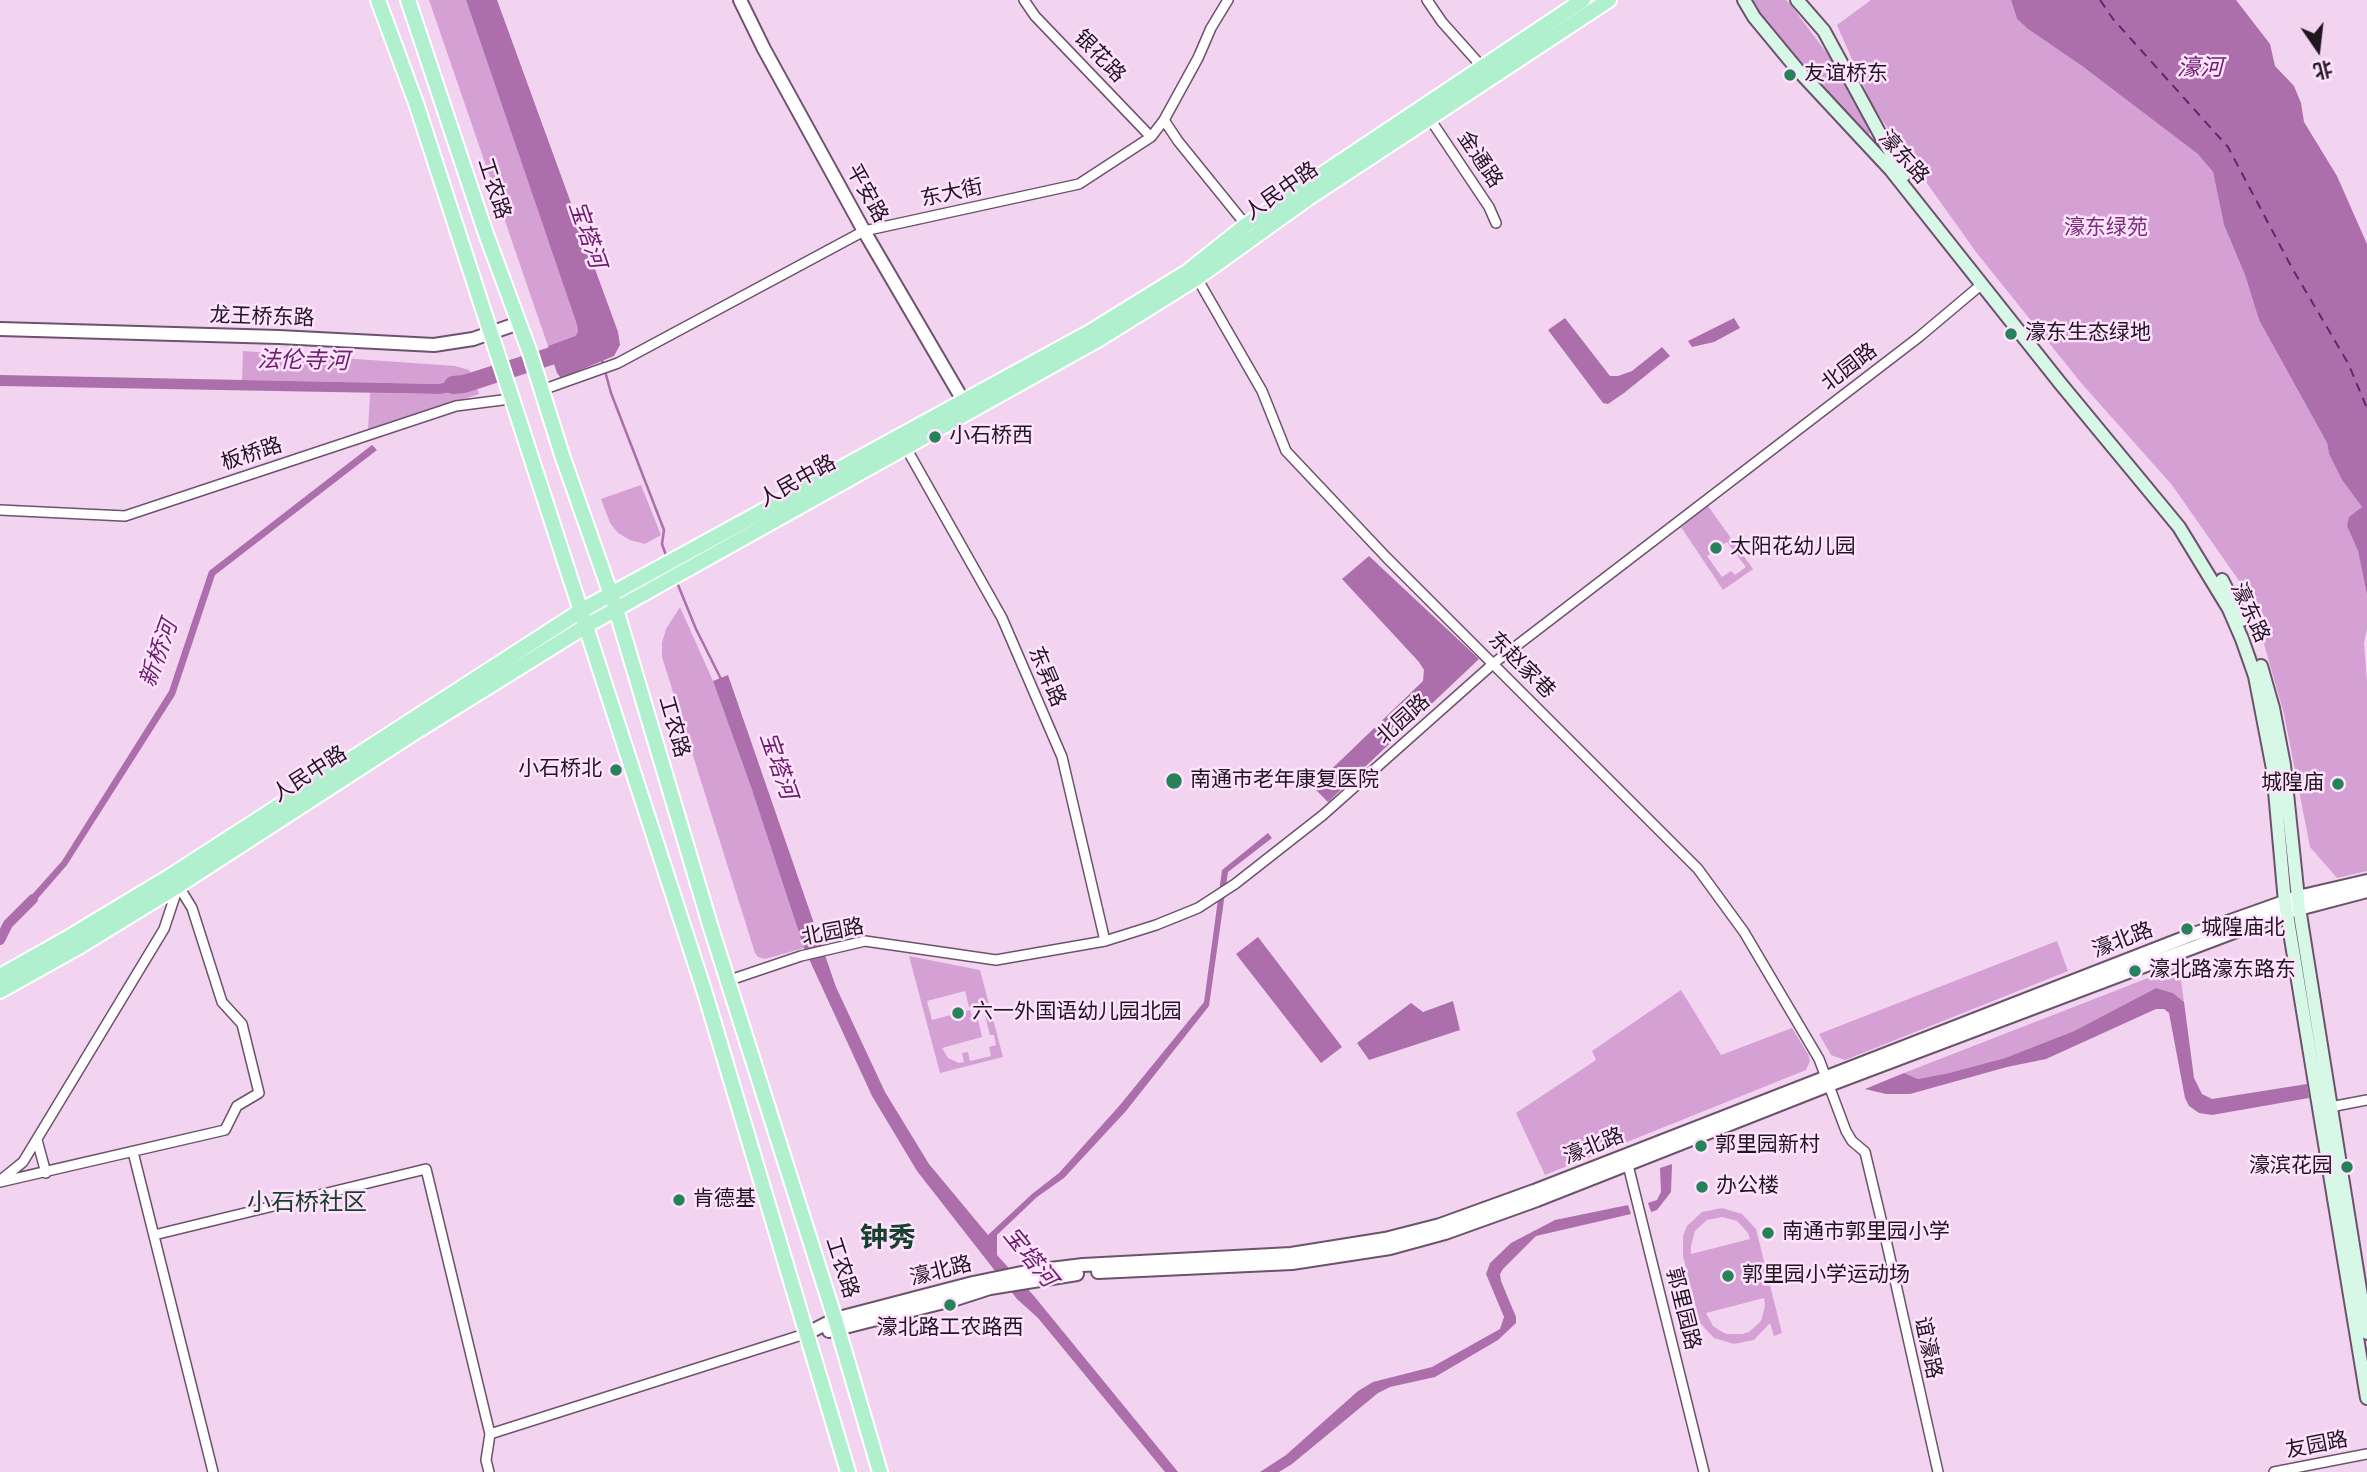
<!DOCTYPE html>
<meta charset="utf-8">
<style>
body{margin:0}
#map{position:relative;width:2367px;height:1472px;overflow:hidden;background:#f2d4f1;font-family:"Roboto Condensed","Noto Sans SC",sans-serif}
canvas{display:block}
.north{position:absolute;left:2283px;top:14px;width:70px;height:70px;-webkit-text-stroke:5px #ffe2fe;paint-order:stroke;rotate:166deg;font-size:19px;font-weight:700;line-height:28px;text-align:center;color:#201620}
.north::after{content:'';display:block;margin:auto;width:24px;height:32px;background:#201620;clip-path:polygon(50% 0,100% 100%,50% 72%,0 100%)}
</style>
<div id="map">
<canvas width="2367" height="1472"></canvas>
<div class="north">北</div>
</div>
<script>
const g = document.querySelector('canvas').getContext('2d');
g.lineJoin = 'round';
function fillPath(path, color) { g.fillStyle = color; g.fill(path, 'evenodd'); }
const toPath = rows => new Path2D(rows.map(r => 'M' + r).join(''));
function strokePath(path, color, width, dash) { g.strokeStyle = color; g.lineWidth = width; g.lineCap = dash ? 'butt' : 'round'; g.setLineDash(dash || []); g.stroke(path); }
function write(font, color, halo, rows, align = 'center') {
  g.font = font + ' "Roboto Condensed","Noto Sans SC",sans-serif'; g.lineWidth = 5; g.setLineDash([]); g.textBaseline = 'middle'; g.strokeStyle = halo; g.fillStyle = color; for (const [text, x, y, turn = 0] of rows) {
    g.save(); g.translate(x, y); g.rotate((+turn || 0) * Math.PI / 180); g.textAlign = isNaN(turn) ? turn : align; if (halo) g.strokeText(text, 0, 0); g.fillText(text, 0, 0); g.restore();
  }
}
fillPath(toPath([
 [429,0,466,0,577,325,578,332,575,336,548,346],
 [1751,0,1786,0,1790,4,1844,76,1871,133,1866,135,1818,86,1764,20],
 [1871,0,2011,0,2017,19,2028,29,2082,66,2199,154,2213,172,2224,225,2245,275,2259,320,2327,443,2329,454,2342,480,2362,507,2347,526,2358,551,2367,595,2367,628,2364,643,2367,682,2367,871,2337,878,2310,847,2284,714,2262,637,2242,585,2172,485,2082,384,1976,252,1874,109,1837,25],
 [243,351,455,366,469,370,474,378,437,384,242,380],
 [477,388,479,394,368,430,370,393,440,394],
 [641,485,661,535,645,544,630,540,618,533,610,523,601,499],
 [1708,506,1753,569,1723,590,1681,527],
 [1727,542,1746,567,1735,575,1731,571,1722,577,1707,556],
 [680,607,713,681,751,787,804,948,765,959,758,957,755,953,662,657,662,643,666,629],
 [2057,941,2068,971,1845,1060,1831,1055,1819,1034],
 [909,956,980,970,1003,1057,940,1073],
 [965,991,969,1007,982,1004,990,1035,994,1035,996,1045,989,1047,991,1056,970,1061,968,1052,962,1053,964,1062,959,1063,948,1058,942,1048,982,1037,977,1015,972,1016,970,1010,932,1020,927,1001],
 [2179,966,2184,1002,2173,993,2156,988,2074,1031,2005,1058,1949,1073,1918,1079,1904,1073],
 [1681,990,1721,1055,1792,1028,1808,1054,1810,1061,1806,1070,1545,1175,1516,1113,1596,1060,1592,1051],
 [1722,1208,1742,1214,1756,1229,1782,1333,1774,1336,1770,1323,1754,1340,1734,1344,1714,1338,1700,1323,1683,1256,1683,1236,1687,1226,1702,1212],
 [1722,1217,1737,1221,1748,1233,1750,1239,1691,1254,1691,1246,1695,1231,1707,1220],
 [1764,1298,1765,1306,1761,1321,1749,1332,1742,1334,1726,1334,1719,1330,1713,1326,1706,1313]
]), '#d5a0d4');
fillPath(toPath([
 [466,0,497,0,618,332,620,345,614,356,561,378,557,373,548,346,575,336,578,332,577,325],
 [2011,0,2236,0,2270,44,2275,66,2294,86,2301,103,2304,122,2337,176,2367,244,2367,595,2358,551,2347,526,2349,517,2362,507,2342,480,2329,454,2327,443,2259,320,2245,275,2224,225,2213,172,2198,154,2082,66,2028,29,2017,19],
 [1565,318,1610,376,1618,376,1632,371,1662,347,1670,356,1624,393,1608,404,1603,403,1548,330],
 [1734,318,1740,328,1714,342,1692,347,1688,341],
 [0,375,437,384,474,378,477,388,440,394,0,386],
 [372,445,377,450,215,575,175,695,67,865,27,911,21,907,62,861,169,691,209,571],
 [1369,556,1479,659,1328,802,1313,787,1423,681,1424,670,1419,662,1342,579],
 [728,675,836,987,885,1092,929,1164,988,1235,1032,1194,1059,1173,1120,1105,1204,1002,1222,870,1268,833,1272,838,1228,872,1209,1006,1126,1111,1064,1178,1037,1197,997,1235,997,1255,1034,1296,1178,1472,1165,1472,1038,1318,1017,1299,917,1171,872,1096,804,948,751,787,713,681],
 [1258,937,1342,1047,1321,1063,1236,954],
 [2156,988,2173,993,2184,1002,2194,1078,2202,1094,2212,1099,2307,1084,2309,1098,2212,1115,2199,1113,2189,1106,2185,1098,2169,1013,2164,1009,2156,1009,2046,1059,2007,1067,1910,1094,1886,1094,1865,1089,1904,1073,1918,1079,1949,1073,2005,1058,2074,1031],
 [1453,1001,1460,1030,1369,1060,1357,1043,1411,1003,1423,1012],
 [1672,1164,1671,1192,1657,1210,1651,1212,1648,1203,1657,1200,1661,1192,1660,1168],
 [1628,1205,1631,1214,1536,1236,1503,1269,1500,1274,1501,1281,1516,1317,1516,1323,1498,1340,1435,1377,1390,1387,1378,1393,1292,1464,1279,1472,1260,1472,1286,1455,1358,1391,1373,1382,1432,1367,1500,1329,1504,1317,1486,1274,1490,1263,1511,1243,1555,1220]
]), '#ac6fac');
strokePath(toPath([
 [602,360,611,393,664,530,662,544,667,558],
 [676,580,696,629,721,679]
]), '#ac6fac', 2.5);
strokePath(toPath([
 [0,940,8,924,33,899]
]), '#ac6fac', 10);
strokePath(toPath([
 [453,385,464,384,573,349]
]), '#ac6fac', 18);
strokePath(toPath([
 [2100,0,2113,19,2228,147,2292,268,2348,363,2367,408]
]), '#6c216d', 2, [9, 7]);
const minor = toPath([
 [1024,0,1035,16,1151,137],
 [1427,0,1442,22,1483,68],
 [1430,119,1489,207,1496,223],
 [1164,120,1178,141,1246,225],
 [1197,278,1262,391,1286,451,1387,558,1698,869,1744,932,1819,1059,1846,1131,1852,1141,1865,1152,1886,1240,1938,1472],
 [542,390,618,363,864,231,1079,184,1151,137,1164,120,1198,58,1211,28,1228,0],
 [905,446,1002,618,1062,757,1105,941],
 [0,510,125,516,456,406,510,399],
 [727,981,801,956,865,941,996,960,1105,941,1156,925,1198,908,1235,884,1323,815,1494,663,1919,337,1982,284],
 [2325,1108,2367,1100],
 [37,1140,46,1173],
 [133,1152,213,1472],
 [1627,1161,1704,1472],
 [2,1179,23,1162,164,929,178,887],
 [0,1182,225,1130,237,1106,259,1093,242,1024,222,1002,192,908,176,882],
 [154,1235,426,1169,490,1434,486,1460,489,1472],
 [490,1434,808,1333],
 [2274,1472,2367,1454]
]);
const tertiary = toPath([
 [740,0,764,49,864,231,964,402],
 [0,329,279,337,434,345,473,339,519,323],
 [1098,1272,1292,1263,1390,1248,1445,1233,1537,1200,1829,1085,2287,912,2367,891],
 [829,1331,956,1299,990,1288,1077,1274],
 [808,1333,835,1319,973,1283,1026,1272,1083,1265,1291,1254,1385,1239,1440,1225,1534,1191,2194,934,2298,897,2367,881]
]);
const secondary = toPath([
 [1744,0,1754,17,1797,69,1891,170,2060,383,2179,527,2229,609,2242,639,2255,676,2273,769,2285,902,2367,1398],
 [1797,0,1824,31,1881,136,1904,175],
 [2222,580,2242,620],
 [2261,666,2273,708,2284,765,2299,908,2367,1333]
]);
const primary = toPath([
 [378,0,416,103,704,990,848,1472],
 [408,0,485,231,530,353,562,455,616,609,711,928,835,1319,880,1472],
 [0,976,71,936,172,875,582,610,1090,332,1187,272,1246,225,1583,0],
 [0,991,77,948,178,886,414,733,586,626,1096,341,1197,278,1307,199,1609,0]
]);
strokePath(minor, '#6c536b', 12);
strokePath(tertiary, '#6c536b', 16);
strokePath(secondary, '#6c536b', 16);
strokePath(primary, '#fff', 18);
strokePath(minor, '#fff', 9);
strokePath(tertiary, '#fff', 12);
strokePath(secondary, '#d8f8e7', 12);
strokePath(primary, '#b0f0cf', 14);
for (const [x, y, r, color] of [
 [1790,75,7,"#268259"],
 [2011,334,7,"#268259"],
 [935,437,7,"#268259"],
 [1716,548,7,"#268259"],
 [616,770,7,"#268259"],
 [1174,781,9,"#268259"],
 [2338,784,7,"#268259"],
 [2187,929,7,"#268259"],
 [2135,971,7,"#268259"],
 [958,1013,7,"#268259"],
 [1701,1146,7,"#268259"],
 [2347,1167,7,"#268259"],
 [1702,1187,7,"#268259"],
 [679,1200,7,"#268259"],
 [1768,1233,7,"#268259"],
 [1728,1276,7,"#268259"],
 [950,1305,7,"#268259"]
]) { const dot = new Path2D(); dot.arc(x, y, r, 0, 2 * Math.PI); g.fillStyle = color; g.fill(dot); strokePath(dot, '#ffe2fe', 2.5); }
write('21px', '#201620', '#ffe2fe', [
 ["银花路",1099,57,46],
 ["濠东路",1903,158,48],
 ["金通路",1479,160,56],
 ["工农路",493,189,72],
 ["人民中路",1282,192,-35],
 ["平安路",866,194,61],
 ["东大街",952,194,-12],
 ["龙王桥东路",262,318,2],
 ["北园路",1850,368,-37],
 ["板桥路",252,455,-18],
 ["人民中路",798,482,-29],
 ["濠东路",2249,613,65],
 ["东赵家巷",1521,666,45],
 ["东昇路",1046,677,67],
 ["北园路",1404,720,-42],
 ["工农路",673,727,74],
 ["人民中路",310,775,-33],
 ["北园路",833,933,-11],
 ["濠北路",2123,941,-21],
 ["濠北路",1594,1147,-22],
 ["工农路",841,1268,72],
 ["濠北路",941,1272,-14],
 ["郭里园路",1682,1309,76],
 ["谊濠路",1927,1348,78],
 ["友园路",2317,1446,-11]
]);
write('21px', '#201620', '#ffe2fe', [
 ["友谊桥东",1804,75],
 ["濠东生态绿地",2025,334],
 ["小石桥西",949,437],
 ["太阳花幼儿园",1730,548],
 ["小石桥北",602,770,"right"],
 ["南通市老年康复医院",1190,781],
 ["城隍庙",2324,784,"right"],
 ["城隍庙北",2201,929],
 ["濠北路濠东路东",2149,971],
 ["六一外国语幼儿园北园",972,1013],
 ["郭里园新村",1715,1146],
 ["濠滨花园",2333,1167,"right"],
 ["办公楼",1716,1187],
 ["肯德基",693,1200],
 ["南通市郭里园小学",1782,1233],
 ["郭里园小学运动场",1742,1276],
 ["濠北路工农路西",950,1329,"center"]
], 'left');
write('21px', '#782d79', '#ffe2fe', [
 ["濠东绿苑",2106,229]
]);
write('italic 23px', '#6c216d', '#ffe2fe', [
 ["濠河",2200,69],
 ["宝塔河",586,235,71],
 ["法伦寺河",303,362,1],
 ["新桥河",160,654,-70],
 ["宝塔河",777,766,71],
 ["宝塔河",1029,1258,51]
]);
write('24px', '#17412d', '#ffe2fe', [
 ["小石桥社区",307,1204]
]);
write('bold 28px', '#17412d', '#ffe2fe', [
 ["钟秀",888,1240]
]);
</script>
